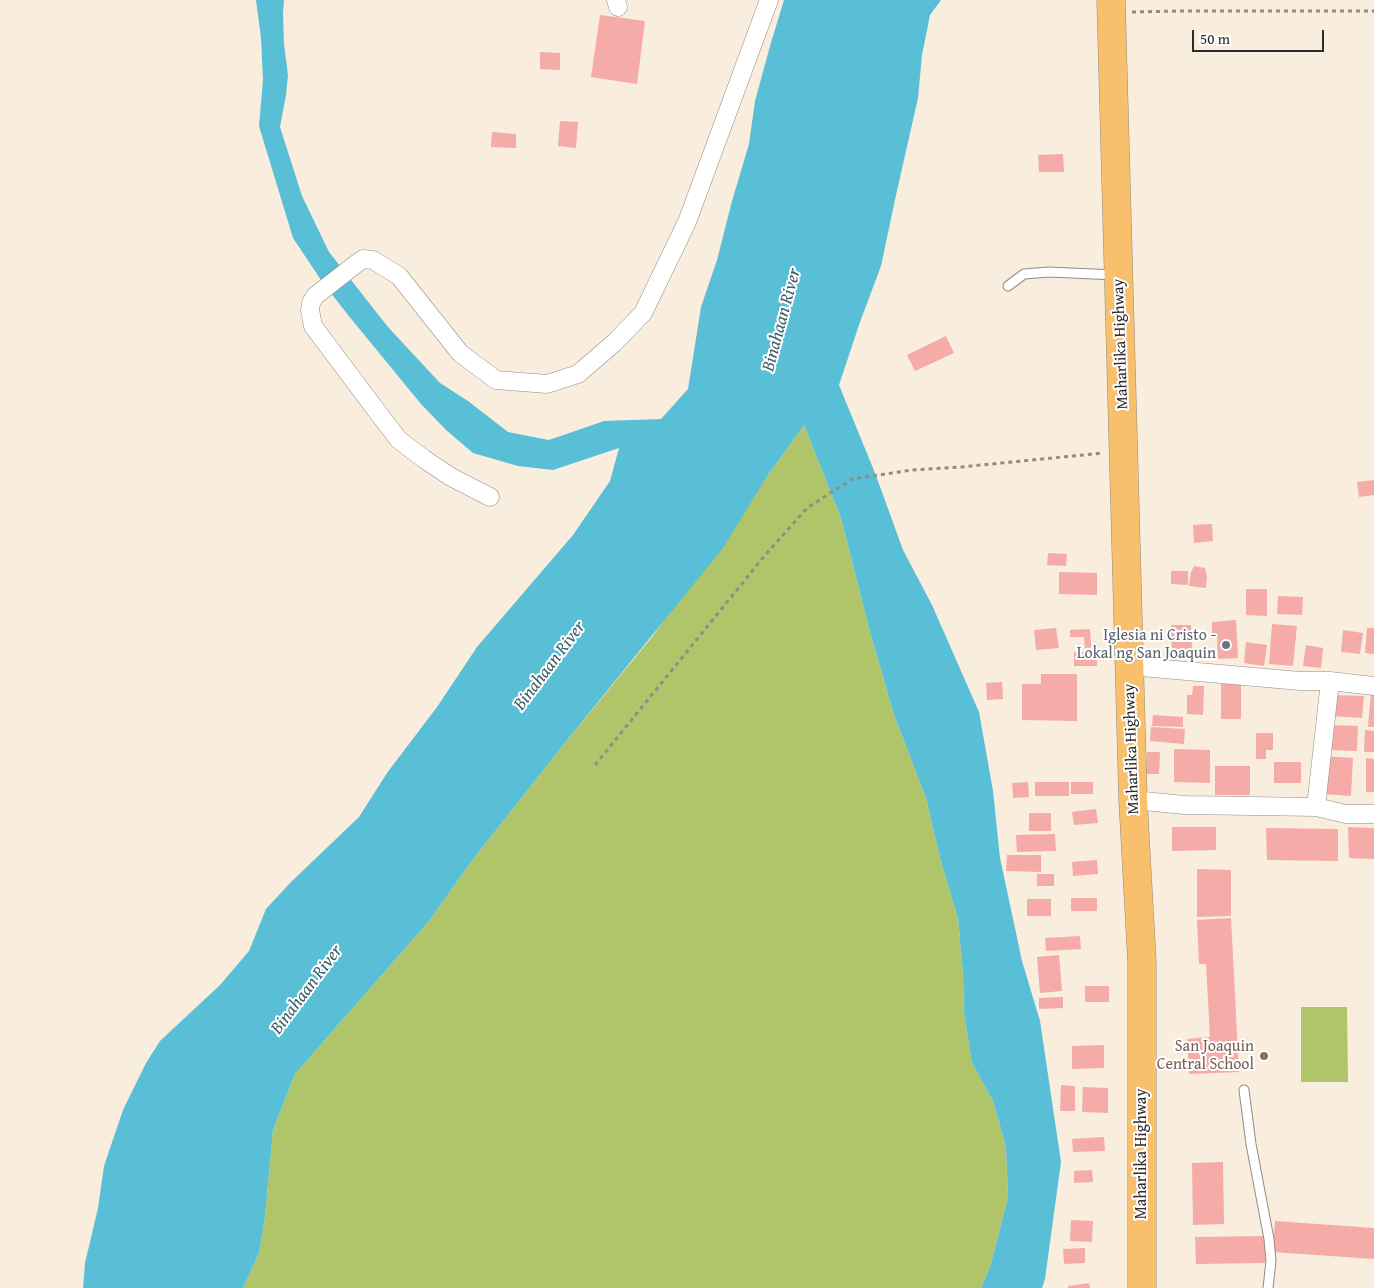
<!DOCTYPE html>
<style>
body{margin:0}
#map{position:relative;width:1374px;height:1288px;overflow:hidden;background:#f9eddd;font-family:"Gentium Book Plus",serif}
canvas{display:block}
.scale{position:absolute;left:1192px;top:30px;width:132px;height:22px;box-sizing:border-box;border:2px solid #2b2b2b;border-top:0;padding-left:6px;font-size:15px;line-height:18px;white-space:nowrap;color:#2b2b2b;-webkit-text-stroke:4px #fff;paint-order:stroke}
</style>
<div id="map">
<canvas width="1374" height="1288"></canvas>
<div class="scale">50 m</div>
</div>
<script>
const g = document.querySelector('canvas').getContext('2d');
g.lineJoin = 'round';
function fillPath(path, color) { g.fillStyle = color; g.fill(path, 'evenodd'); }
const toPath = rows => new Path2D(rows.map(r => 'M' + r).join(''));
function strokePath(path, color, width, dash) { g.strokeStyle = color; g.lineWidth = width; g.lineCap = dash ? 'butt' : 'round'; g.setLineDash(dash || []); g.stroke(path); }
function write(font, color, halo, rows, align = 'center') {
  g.font = font + ' "Gentium Book Plus",serif'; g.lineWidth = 4; g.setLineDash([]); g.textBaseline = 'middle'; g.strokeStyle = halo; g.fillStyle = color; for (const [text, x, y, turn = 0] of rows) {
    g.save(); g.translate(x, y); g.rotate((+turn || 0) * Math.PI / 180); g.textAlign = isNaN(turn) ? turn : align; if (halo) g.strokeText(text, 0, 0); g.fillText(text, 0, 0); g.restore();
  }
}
fillPath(toPath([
 [804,425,841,518,870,632,894,715,926,798,940,858,958,919,963,973,964,1013,972,1063,993,1101,1006,1147,1008,1198,990,1267,981,1288,243,1288,259,1253,265,1217,273,1130,295,1074,429,921,474,858,564,744,652,637],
 [1301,1007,1347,1007,1348,1082,1301,1082]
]), '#b0c569');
fillPath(toPath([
 [256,0,284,0,283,13,284,44,288,75,286,95,280,127,302,196,329,252,388,327,440,383,468,401,508,432,549,440,604,421,661,419,688,389,701,307,717,260,732,201,749,144,755,101,770,46,784,0,941,0,930,15,922,55,918,98,896,195,881,266,860,322,839,385,875,473,903,550,932,605,979,712,993,791,1000,858,1022,961,1040,1021,1061,1162,1045,1279,1042,1288,981,1288,990,1267,1008,1198,1006,1147,993,1101,972,1063,964,1013,963,973,958,919,940,858,926,798,894,715,870,632,841,518,804,425,766,478,723,548,564,744,474,858,429,921,295,1074,273,1130,265,1217,259,1253,243,1288,83,1288,85,1263,98,1208,104,1166,123,1110,146,1063,160,1041,220,985,249,951,266,909,291,882,359,817,387,773,437,707,477,647,573,535,610,481,619,448,553,470,518,466,473,453,446,430,421,404,348,315,323,283,293,238,259,126,263,80,261,38]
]), '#58bfd6');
fillPath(toPath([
 [600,15,645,21,637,84,591,77],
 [540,52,560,53,560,70,540,69],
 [560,121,578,122,576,148,558,146],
 [492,132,516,134,516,148,491,147],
 [1063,154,1064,172,1039,172,1038,155],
 [946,336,954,353,915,371,907,355],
 [1374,480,1374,495,1359,497,1357,482],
 [1212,524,1213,541,1194,543,1193,525],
 [1048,553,1067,554,1066,566,1047,565],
 [1194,566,1205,568,1207,577,1206,588,1189,586,1191,572],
 [1171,571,1188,571,1188,585,1171,584],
 [1059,572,1097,573,1097,595,1059,594],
 [1246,589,1267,589,1267,616,1246,615],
 [1278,596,1303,597,1302,615,1277,614],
 [1236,620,1238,658,1218,659,1217,634,1212,635,1212,622],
 [1272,624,1297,626,1293,666,1269,664],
 [1171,625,1191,625,1192,653,1185,653,1185,657,1172,657],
 [1056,628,1059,648,1036,650,1034,630],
 [1367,628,1374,628,1374,654,1365,653],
 [1090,629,1091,644,1098,644,1098,647,1085,648,1084,637,1070,637,1070,630],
 [1343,630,1363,633,1360,654,1341,652],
 [1246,642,1267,645,1264,666,1244,663],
 [1306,645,1323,648,1321,668,1303,666],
 [1074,652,1097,652,1097,666,1074,666],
 [1041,674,1077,674,1077,721,1022,720,1022,684,1041,684],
 [1002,682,1003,699,987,700,986,683],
 [1221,684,1241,684,1241,719,1221,719],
 [1193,686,1204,686,1203,715,1187,714,1187,695,1192,695],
 [1371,692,1374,693,1374,727,1368,727],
 [1333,695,1364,696,1362,718,1331,716],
 [1153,715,1183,717,1183,727,1152,726],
 [1331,725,1358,726,1357,751,1330,750],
 [1151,727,1185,729,1184,744,1150,741],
 [1365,730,1374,731,1374,752,1364,752],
 [1256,733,1273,733,1273,750,1266,750,1266,759,1256,759],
 [1174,749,1210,750,1210,783,1174,782],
 [1147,752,1160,752,1159,774,1146,774],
 [1324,756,1353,758,1351,796,1322,794],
 [1366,758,1374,759,1374,792,1366,792],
 [1274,762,1301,762,1301,783,1274,783],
 [1215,766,1250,766,1250,795,1215,795],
 [1028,782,1029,797,1013,798,1012,783],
 [1035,782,1069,782,1069,796,1035,796],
 [1071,782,1093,782,1093,794,1071,794],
 [1096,809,1098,823,1074,825,1072,812],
 [1029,813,1051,813,1051,831,1029,831],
 [1172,827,1216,827,1216,850,1172,851],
 [1348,827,1374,828,1374,859,1349,858],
 [1266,828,1338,829,1338,861,1267,860],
 [1055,834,1056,851,1017,852,1016,835],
 [1007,855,1041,855,1041,872,1006,871],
 [1097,860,1098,874,1073,876,1072,862],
 [1197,869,1231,870,1231,916,1197,917],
 [1037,874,1054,874,1054,886,1037,886],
 [1071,898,1097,898,1097,911,1071,911],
 [1027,899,1051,899,1051,916,1027,916],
 [1231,918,1239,1072,1189,1074,1187,1039,1210,1037,1206,964,1199,964,1197,920],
 [1080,936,1081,949,1046,951,1045,938],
 [1059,955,1062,991,1040,993,1037,957],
 [1085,986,1109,986,1109,1002,1085,1002],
 [1063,997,1063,1008,1039,1009,1039,998],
 [1104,1045,1104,1068,1072,1069,1072,1046],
 [1061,1085,1075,1086,1075,1111,1060,1111],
 [1083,1087,1108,1088,1108,1113,1082,1112],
 [1104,1137,1105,1151,1073,1152,1072,1139],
 [1223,1162,1224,1224,1193,1225,1192,1163],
 [1092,1170,1093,1182,1074,1183,1074,1171],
 [1071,1220,1093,1221,1092,1242,1070,1241],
 [1275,1221,1374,1228,1374,1259,1273,1252],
 [1265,1236,1265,1263,1196,1264,1195,1237],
 [1085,1248,1085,1263,1064,1264,1063,1249],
 [1089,1283,1090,1288,1068,1288,1068,1286]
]), '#f5aba8');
const service = toPath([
 [1008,286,1024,274,1049,272,1116,275],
 [1244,1090,1251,1144,1269,1239,1271,1261,1268,1288]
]);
const minor = toPath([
 [616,0,618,7],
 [490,497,451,477,424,459,399,440,382,418,313,326,310,310,311,303,315,296,356,264,363,259,373,260,399,276,460,353,496,380,547,384,578,374,614,343,643,313,687,222,769,0],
 [1130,666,1300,681,1330,681,1374,686],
 [1133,800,1185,805,1316,807,1346,814,1374,814],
 [1316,807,1330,681]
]);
const trunk = toPath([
 [1111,0,1133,800,1142,962,1142,1288]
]);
strokePath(service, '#928c84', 11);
strokePath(minor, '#928c84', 19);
strokePath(trunk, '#928c84', 29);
strokePath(toPath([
 [1132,12,1182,11,1374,11],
 [595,765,766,554,807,508,852,479,912,470,961,467,1103,453]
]), '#928c84', 3, [4, 4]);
strokePath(service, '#fff', 9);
strokePath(minor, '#fff', 18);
strokePath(trunk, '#f8bf6c', 28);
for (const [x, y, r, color] of [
 [1226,645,5,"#6b7280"],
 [1264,1056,5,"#8d6e63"]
]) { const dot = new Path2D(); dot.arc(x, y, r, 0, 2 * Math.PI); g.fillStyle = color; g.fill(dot); strokePath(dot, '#fff', 2); }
write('16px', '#2b2b2b', '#fff', [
 ["Maharlika Highway",1121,344,-92],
 ["Maharlika Highway",1132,749,-92],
 ["Maharlika Highway",1142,1154,-90]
]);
write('16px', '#5b616d', '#fff', [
 ["Iglesia ni Cristo -",1216,636],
 ["Lokal ng San Joaquin",1216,654]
], 'right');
write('16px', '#785e54', '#fff', [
 ["San Joaquin",1254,1047],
 ["Central School",1254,1065]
], 'right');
write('italic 18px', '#3b5f67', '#fff', [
 ["Binahaan River",782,320,-75],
 ["Binahaan River",550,666,-53],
 ["Binahaan River",307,990,-53]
]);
</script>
